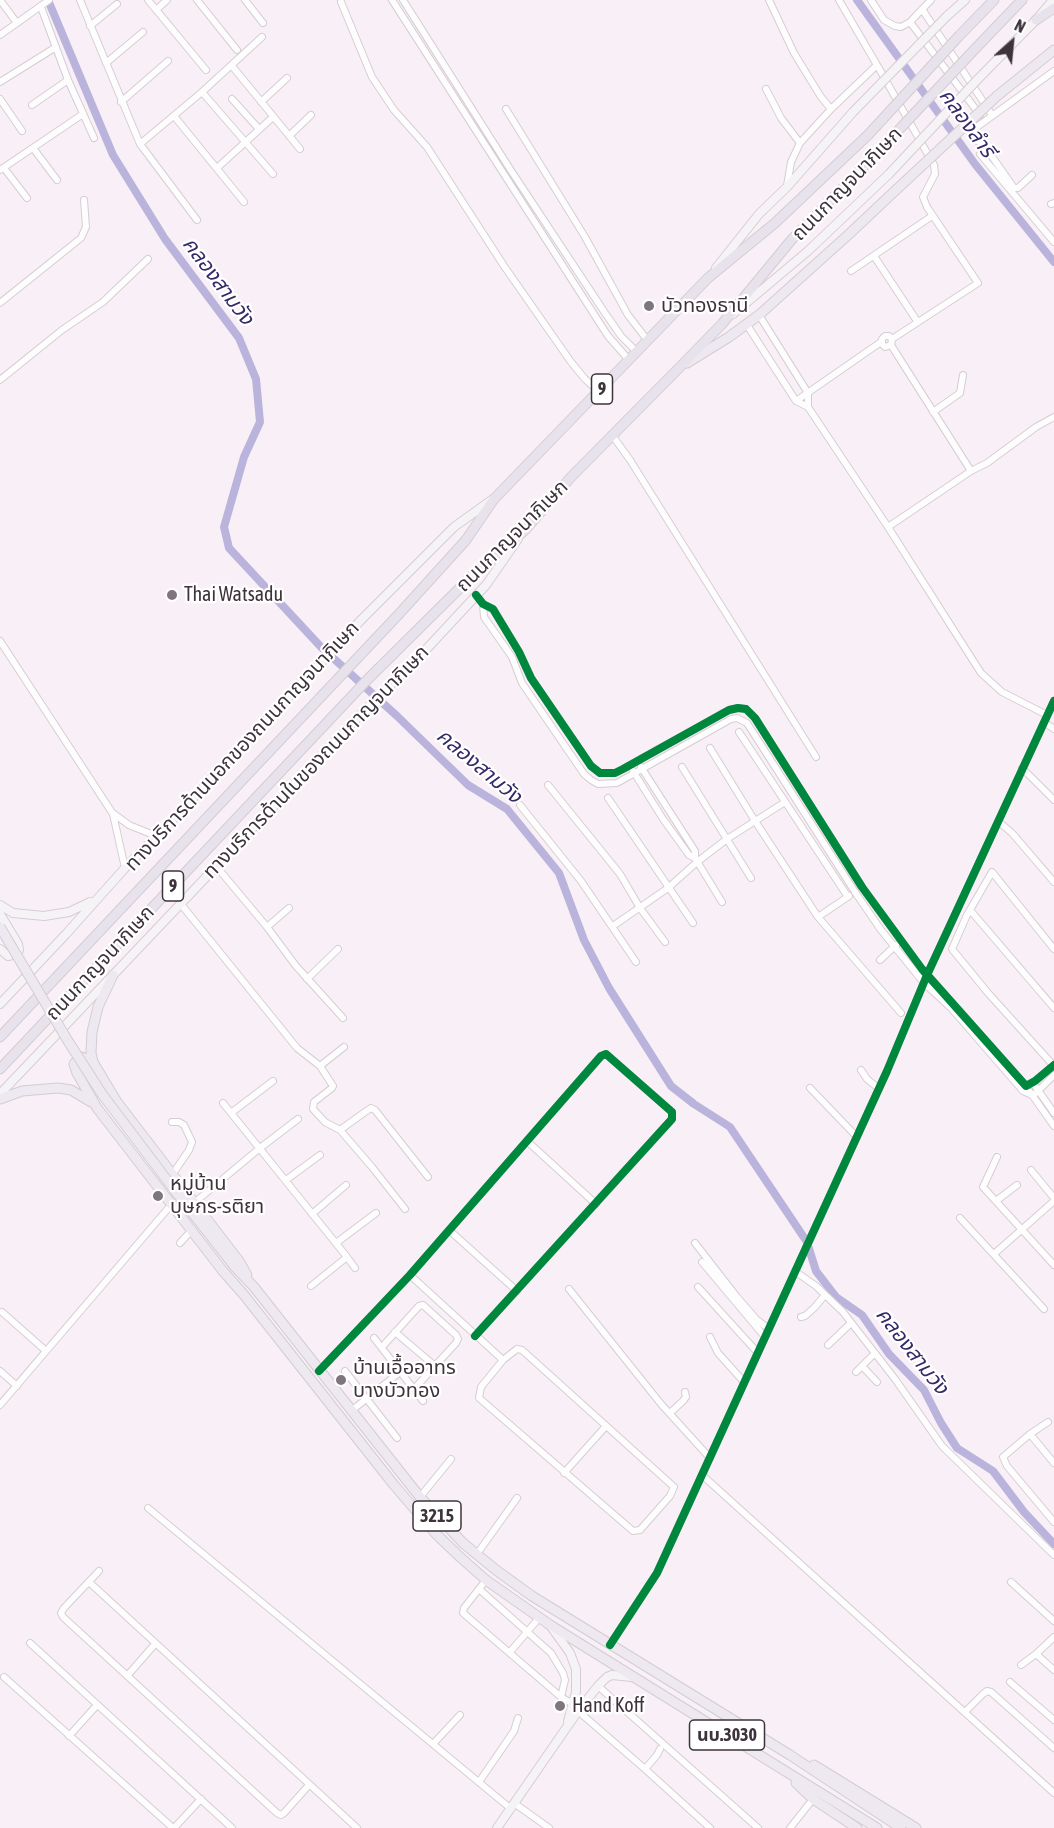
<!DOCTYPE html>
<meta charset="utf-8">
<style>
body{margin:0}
#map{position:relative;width:1054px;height:1828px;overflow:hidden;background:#f9f0f7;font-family:"Asap Condensed",sans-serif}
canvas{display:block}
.north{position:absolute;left:982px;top:12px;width:60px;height:60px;-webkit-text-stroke:4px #fff;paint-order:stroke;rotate:27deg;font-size:16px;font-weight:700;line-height:24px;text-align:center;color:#3e333b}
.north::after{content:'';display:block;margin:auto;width:21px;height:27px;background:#3e333b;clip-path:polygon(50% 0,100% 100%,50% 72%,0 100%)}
</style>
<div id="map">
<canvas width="1054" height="1828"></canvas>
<div class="north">N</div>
</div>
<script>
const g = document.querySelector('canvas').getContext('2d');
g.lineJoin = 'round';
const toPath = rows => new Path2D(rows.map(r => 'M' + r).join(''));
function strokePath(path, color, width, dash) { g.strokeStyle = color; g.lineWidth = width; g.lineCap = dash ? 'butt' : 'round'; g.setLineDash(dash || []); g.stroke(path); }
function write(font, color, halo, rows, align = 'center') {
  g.font = font + ' "Asap Condensed","Noto Sans Thai",sans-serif'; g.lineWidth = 4.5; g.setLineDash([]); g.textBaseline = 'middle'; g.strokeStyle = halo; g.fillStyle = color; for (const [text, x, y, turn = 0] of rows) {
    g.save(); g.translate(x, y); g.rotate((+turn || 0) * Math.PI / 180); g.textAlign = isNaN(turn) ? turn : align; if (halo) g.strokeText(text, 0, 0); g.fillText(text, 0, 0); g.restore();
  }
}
strokePath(toPath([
 [48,0,113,155,165,239,239,338,256,379,260,422,244,457,224,527,229,548,321,647,397,716,468,785,507,809,559,873,584,940,609,988,671,1086,694,1104,730,1127,807,1242,816,1271,836,1297,862,1315,889,1354,924,1390,941,1423,957,1448,993,1471,1024,1512,1054,1544],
 [857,0,975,164,1054,262]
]), '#bab4dc', 8);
const minor = toPath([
 [0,0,17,23,49,0],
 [80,0,140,144,202,92,262,37],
 [148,0,206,70],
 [197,0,237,50],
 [245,0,263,23],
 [392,0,608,336,629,360],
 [403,0,510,169,605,313,621,336,637,352],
 [769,0,794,53,821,97,831,109],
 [839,0,877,65],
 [871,0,884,20,895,26,901,27,910,22,931,0],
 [341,2,372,77,394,110,427,147,504,266,571,362,585,379,599,392],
 [41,7,68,80,94,138],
 [922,9,992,115],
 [156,10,167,0],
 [910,22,980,115],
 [90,26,117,4],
 [0,35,17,23],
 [106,63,143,32],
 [232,66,300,149],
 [0,82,56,47],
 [766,89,781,118,800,143],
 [202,92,273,174],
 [0,99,22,131],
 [232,99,259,129],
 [121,102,168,61],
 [261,102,287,78],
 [32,105,68,80],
 [506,109,585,237,628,315,648,341],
 [174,116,244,202],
 [289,136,311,115],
 [140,144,197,220],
 [33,148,57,180],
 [980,154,1054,242],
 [4,168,27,198],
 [217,168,273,117],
 [0,170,83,114],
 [1032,175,1018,188,1014,188,991,155,980,143,971,135,970,132,1054,71],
 [787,186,791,162,800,143,831,109,877,65,934,165,935,174,923,197,927,207,978,283,892,339,891,345,885,347,882,344,882,339,885,336,889,336,892,339],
 [1051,204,1054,203],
 [874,256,917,321],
 [851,271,932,216],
 [0,303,81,238,86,227,84,200],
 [759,315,808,393,808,407],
 [747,325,796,401,808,407,888,527,981,673,1002,692,1047,715],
 [0,380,62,330,103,302,148,259],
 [796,401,881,342],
 [933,412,960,393,963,375],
 [612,435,630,460,816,757],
 [971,471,987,463,1036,427,1054,417],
 [888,527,971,471,891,345],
 [476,595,483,604,493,609,519,652,531,678,591,766,600,773,615,773,623,769,729,710,738,708,746,709,755,718,862,887,922,969,1026,1086,1035,1081,1054,1065],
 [483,604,484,617,512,657,522,683,584,774,591,780,598,784,617,783,731,719,737,718,747,723,855,892,881,930,924,983,951,1008,1023,1091,1032,1095,1036,1093,1054,1075],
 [0,641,113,814,125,868],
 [1044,722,1054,729],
 [739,732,848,897],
 [710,748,755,821,818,917,901,1013],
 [641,767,695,851,695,858,722,902],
 [682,767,751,878],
 [1022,768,1054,800],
 [633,771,663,819,689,855,695,858],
 [548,785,620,874,640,908,665,942],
 [608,798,693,923],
 [520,805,581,881,636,962],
 [114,814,129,825,156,836],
 [999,822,1012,833,1054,882],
 [216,866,267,927,296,966,343,1018],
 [180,903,297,1048,320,1066,333,1086,332,1088,314,1102,313,1109,325,1122,340,1130,372,1167,405,1209],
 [970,910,1054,1008],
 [818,917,849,896],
 [613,926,668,888,697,862,727,839,785,802],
 [267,927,289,908],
 [880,960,896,945],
 [307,979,338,949],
 [320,1066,344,1047],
 [1054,1066,988,993,952,949,967,915,992,872,1054,949],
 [861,1070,867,1079,878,1088],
 [1033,1083,1054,1113],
 [810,1088,857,1137],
 [1030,1092,1054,1126],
 [223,1103,347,1257,311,1286],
 [231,1113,273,1081],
 [172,1122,179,1122,184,1125,192,1142,189,1150,172,1175],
 [340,1130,365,1112,371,1108,375,1110,428,1177],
 [527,1141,596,1204],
 [997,1157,983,1187,1054,1265],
 [1031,1170,1054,1198],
 [286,1180,320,1155],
 [996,1201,1017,1185],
 [194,1203,260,1148,298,1119],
 [312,1214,346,1185],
 [960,1218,1044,1309],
 [449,1230,517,1291],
 [180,1243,191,1231],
 [336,1243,376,1213],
 [695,1243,737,1297,757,1320,769,1329],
 [994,1254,1054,1201],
 [347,1257,355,1268],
 [702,1262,765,1337],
 [796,1272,816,1286,843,1312,895,1379,942,1446,1054,1555],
 [410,1275,503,1360],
 [698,1287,758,1353],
 [569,1289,661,1404,710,1458],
 [2,1312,46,1351],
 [801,1317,805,1316,814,1308,825,1295],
 [395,1332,435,1366],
 [710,1337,718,1353,744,1382],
 [374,1338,423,1401],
 [828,1345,851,1323],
 [382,1347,419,1306,423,1305,456,1335,458,1339,456,1343,414,1389],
 [517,1349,522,1350,674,1487,670,1496,640,1530,633,1531,479,1398,481,1387,503,1360,517,1349],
 [862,1366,877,1382],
 [0,1371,17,1386],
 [319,1371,410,1275,601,1056,606,1054,672,1112,672,1119,475,1336],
 [345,1371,397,1438],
 [856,1372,875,1353],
 [0,1405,171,1205],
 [351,1411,400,1372],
 [670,1413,683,1401,686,1397,685,1392],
 [1048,1422,1030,1434,1003,1457,1007,1466,1054,1522],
 [1030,1434,1054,1463],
 [564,1473,606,1426],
 [702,1475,1054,1793],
 [420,1497,451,1459],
 [148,1508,510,1808],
 [477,1554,517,1498],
 [99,1571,64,1608,61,1613,63,1617,277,1813,281,1815,284,1813,309,1785],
 [486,1580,464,1608,463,1613,561,1697,573,1704],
 [89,1582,357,1828],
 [1011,1582,1054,1621],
 [479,1589,551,1653,563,1673,565,1680,561,1697],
 [30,1643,232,1828],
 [610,1645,657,1573,887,1071,927,975,1054,701],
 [510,1652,539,1618],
 [1036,1654,1054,1670],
 [1021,1665,1036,1654,1054,1637],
 [127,1676,155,1644],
 [4,1677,173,1828],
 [1010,1682,1054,1720],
 [598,1686,758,1828],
 [578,1711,645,1769,710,1828],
 [965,1712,983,1694,987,1691,991,1692,1054,1748],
 [69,1736,97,1705],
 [433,1744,460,1715],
 [645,1769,657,1755,660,1749],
 [479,1782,514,1731,518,1718],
 [514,1803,549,1828],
 [174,1828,201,1799],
 [790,1828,813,1799]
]);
const secondary = toPath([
 [947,16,965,0],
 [978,79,1036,20,1053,0],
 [716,268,759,214,787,187,853,112],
 [733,314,808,251,889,174],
 [0,905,13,913,44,916,69,912,90,902],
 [0,914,18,944,19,950,17,954,8,956,0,949],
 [0,1004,66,934,125,868,180,812,361,620,454,527,493,499],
 [0,1094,362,713,420,656,486,585,518,539],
 [550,1625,570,1653,576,1669,576,1692,568,1721],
 [497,1828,578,1711,598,1686,607,1677,612,1675,632,1677]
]);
const primary = toPath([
 [997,96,1054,50],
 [687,363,729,337,759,315,847,236,897,189],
 [113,975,98,1007,92,1032,91,1053,93,1062,117,1102,239,1261,247,1275],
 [93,1062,82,1057,77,1060,74,1064,77,1073,97,1108,222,1270,244,1295,394,1485,436,1534,460,1557,486,1580,550,1625,877,1828],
 [0,1099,22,1091,58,1088,71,1090,91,1102],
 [176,1192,235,1267,254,1287,420,1497,463,1543,496,1570,532,1596,790,1755,901,1828],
 [814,1765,916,1828],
 [796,1783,813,1799,857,1828]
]);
const trunk = toPath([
 [1036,20,1054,8],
 [959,36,994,0],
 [974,50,1022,0],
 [0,1037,399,614,466,540,494,499,708,278,775,223,868,135],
 [0,1069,368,679,473,575,526,529,571,477,682,365,722,324,793,238,877,153]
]);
strokePath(minor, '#d6cdd3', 8);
strokePath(secondary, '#d6cdd3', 10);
strokePath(primary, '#d2cdd1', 11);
strokePath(trunk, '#d2cdd1', 11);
strokePath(minor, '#fefdfe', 6);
strokePath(secondary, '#f6f3f7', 8);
strokePath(primary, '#eee9f0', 9);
strokePath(trunk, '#e8e2ec', 9);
const secondaryBridge = toPath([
 [853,112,947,16],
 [889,174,978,79]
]);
const primaryBridge = toPath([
 [897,189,997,96],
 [0,927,68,1041,102,1094,176,1192]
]);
const trunkBridge = toPath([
 [868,135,959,36],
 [877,153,974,50]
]);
strokePath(secondaryBridge, '#d6cdd3', 10, []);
strokePath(primaryBridge, '#d2cdd1', 11, []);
strokePath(trunkBridge, '#d2cdd1', 11, []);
strokePath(secondaryBridge, '#f6f3f7', 8);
strokePath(primaryBridge, '#eee9f0', 9);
strokePath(trunkBridge, '#e8e2ec', 9);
strokePath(toPath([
 [476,595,483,604,493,609,519,652,531,678,591,766,600,773,615,773,623,769,729,710,738,708,746,709,755,718,862,887,922,969,1026,1086,1035,1081,1054,1065],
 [319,1371,410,1275,601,1056,606,1054,672,1112,672,1119,475,1336],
 [610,1645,657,1573,887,1071,927,975,1054,701]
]), '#00873e', 8);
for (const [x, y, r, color] of [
 [649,306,6,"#7f757d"],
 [172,595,6,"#7f757d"],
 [158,1196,6,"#7f757d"],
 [341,1380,6,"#7f757d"],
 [560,1706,6,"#7f757d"]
]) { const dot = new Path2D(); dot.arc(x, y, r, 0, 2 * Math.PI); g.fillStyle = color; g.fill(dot); strokePath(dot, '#fff', 2); }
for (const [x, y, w] of [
 [602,389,21],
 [173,886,21],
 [437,1516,48],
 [727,1735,75]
]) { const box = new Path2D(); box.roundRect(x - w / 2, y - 15, w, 30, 4.5); g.fillStyle = '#fff'; g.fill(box); strokePath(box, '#3e333b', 1.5); }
write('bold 18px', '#3e333b', null, [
 ["9",602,389],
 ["9",173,886],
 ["3215",437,1516],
 ["นบ.3030",727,1735]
]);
write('20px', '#3e333b', '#fff', [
 ["ถนนกาญจนาภิเษก",847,184,-46],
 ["ถนนกาญจนาภิเษก",512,536,-45],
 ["ทางบริการด้านนอกของถนนกาญจนาภิเษก",242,746,-47],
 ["ทางบริการด้านในของถนนกาญจนาภิเษก",316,762,-46],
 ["ถนนกาญจนาภิเษก",100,963,-47]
]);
write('20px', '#3e333b', '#fff', [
 ["บัวทองธานี",661,306],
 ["Thai Watsadu",184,595],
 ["หมู่บ้าน",170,1184],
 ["บุษกร-รติยา",170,1207],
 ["บ้านเอื้ออาทร",353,1368],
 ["บางบัวทอง",353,1391],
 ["Hand Koff",572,1706]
], 'left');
write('italic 21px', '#352969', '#fff', [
 ["คลองลำรี",967,123,54],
 ["คลองสามวัง",218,281,53],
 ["คลองสามวัง",479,766,40],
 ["คลองสามวัง",912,1351,52]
]);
</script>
